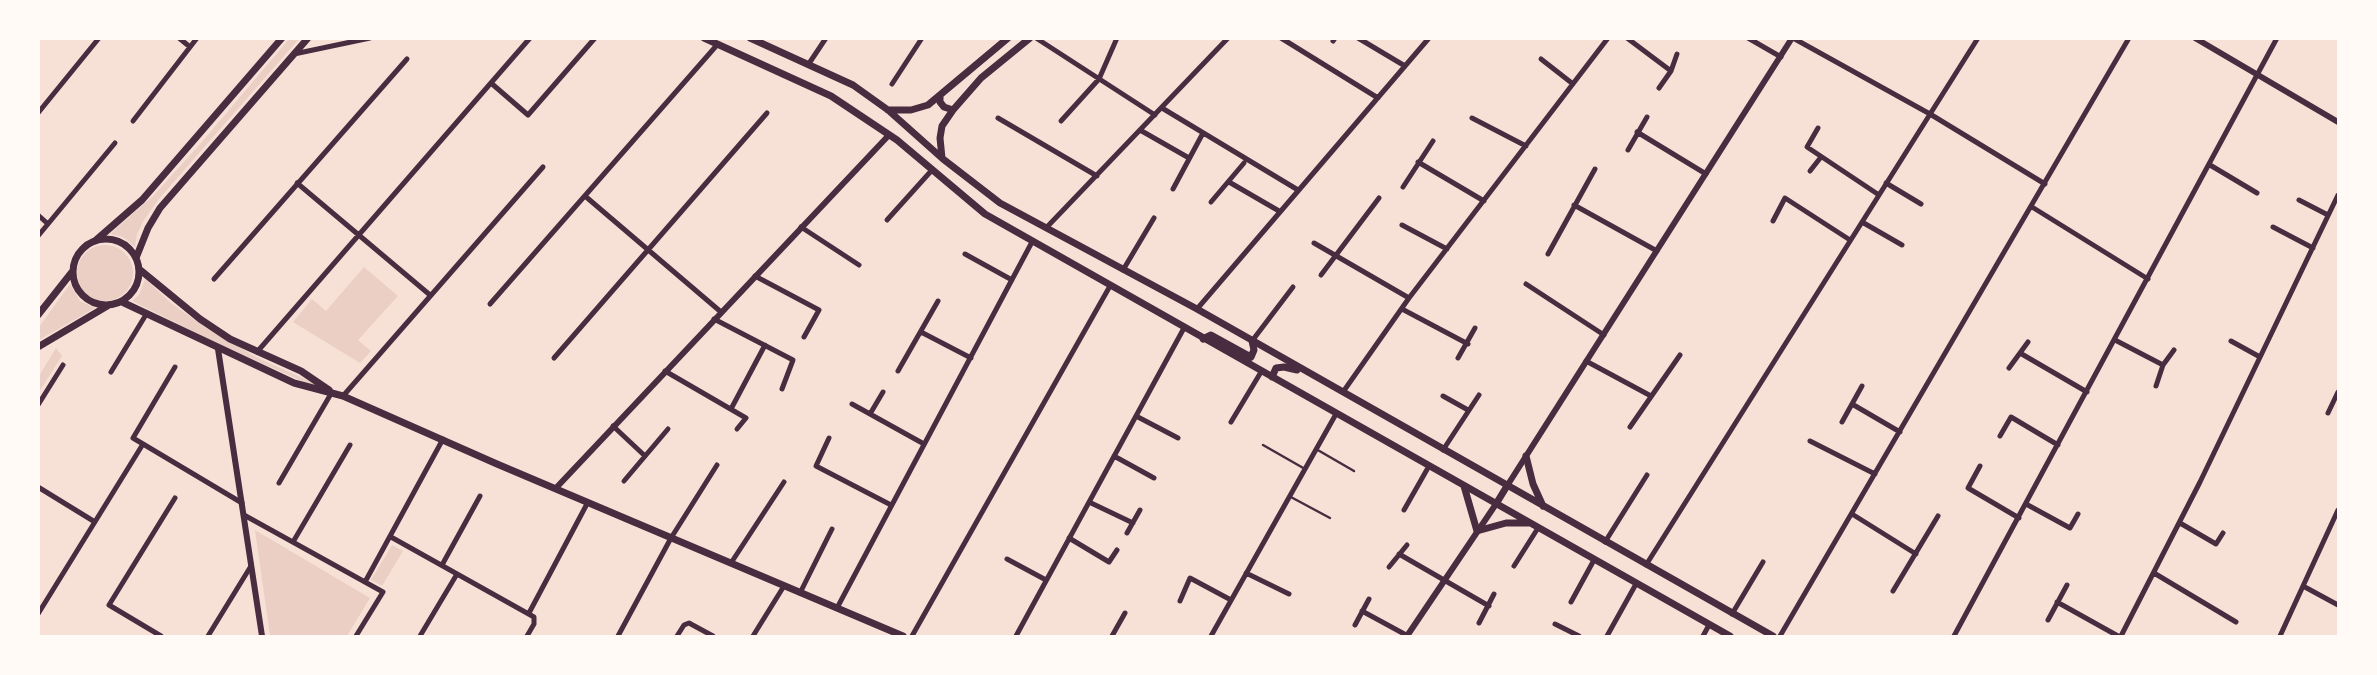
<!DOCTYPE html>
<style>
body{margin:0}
#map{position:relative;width:2377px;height:675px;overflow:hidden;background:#f7e1d7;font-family:Karla,sans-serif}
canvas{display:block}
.frame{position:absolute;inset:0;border:40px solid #fffaf5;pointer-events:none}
</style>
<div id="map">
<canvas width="2377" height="675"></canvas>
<div class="frame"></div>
</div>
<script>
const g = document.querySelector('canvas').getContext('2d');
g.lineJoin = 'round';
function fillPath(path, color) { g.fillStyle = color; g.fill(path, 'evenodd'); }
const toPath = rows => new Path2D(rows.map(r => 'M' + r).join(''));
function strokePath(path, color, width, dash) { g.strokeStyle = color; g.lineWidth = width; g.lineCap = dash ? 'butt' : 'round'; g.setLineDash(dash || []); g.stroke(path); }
fillPath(toPath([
 [289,39,299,39,159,199,144,220,137,234,135,247,123,237,110,234,153,196,201,143],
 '77 273a28 28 0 1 1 56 0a28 28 0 1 1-56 0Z',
 [364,267,398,296,358,340,371,351,360,363,293,322,312,299,326,311],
 [145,279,171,303,206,328,258,358,325,388,324,391,217,343,132,301,139,295],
 [70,284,80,301,95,308,39,340,39,327],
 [56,348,62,356,39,392,39,376],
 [255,530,370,598,347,636,270,636],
 [392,545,403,551,382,586,371,580]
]), '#ebcfc5');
strokePath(toPath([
 [1263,445,1305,469],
 [1316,449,1354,471],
 [1289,496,1330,518]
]), '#4a2c40', 2.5);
strokePath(toPath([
 [179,38,190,47],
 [1036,38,1155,115],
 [1281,38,1378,98],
 [1358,38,1405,66],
 [1627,38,1671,71],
 [1748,38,1781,57],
 [1793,38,1930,114,2045,184],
 [1333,41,1335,38],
 [294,54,370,38],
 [1541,59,1573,84],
 [808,65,826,38],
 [491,83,528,115,595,38],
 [892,84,922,38],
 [1659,88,1671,71,1677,54],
 [1162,108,1298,190],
 [38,113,99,38],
 [998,118,1097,176],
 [1472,118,1526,146],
 [133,121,197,38],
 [1061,121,1099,79,1117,38],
 [1818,128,1807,147,1879,195],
 [1140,130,1189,158],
 [1637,132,1706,174],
 [1628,150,1647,117],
 [1418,162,1484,201],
 [2210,165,2257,193],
 [1810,171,1821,157],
 [1229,182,1279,211],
 [297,183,430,295],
 [1886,183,1921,204],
 [1403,187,1433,141],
 [1173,189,1203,133],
 [585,196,721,312],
 [2299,200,2328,215],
 [1211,202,1244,163],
 [1574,205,1657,251],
 [2032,207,2148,279],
 [38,215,48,224],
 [887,220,932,170],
 [1773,221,1785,198,1850,240],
 [1862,222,1902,245],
 [1402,225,1447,249],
 [801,227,859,265],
 [2273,227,2313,248],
 [1046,228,1228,38],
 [38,236,115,143],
 [1314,243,1409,298],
 [965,254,1012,280],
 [1548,254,1595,169],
 [1123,270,1154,218],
 [1321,275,1379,198],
 [755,276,819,310,804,337],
 [214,279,407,59],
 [1526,284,1604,335],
 [490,304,717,45],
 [1197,309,1429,38],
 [1402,309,1468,344],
 [714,319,793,360,782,389],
 [921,332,971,358],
 [2115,340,2163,365],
 [1252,341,1293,287],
 [2231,341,2260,357],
 [257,352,530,38],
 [2020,353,2087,392],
 [554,358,767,113],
 [1458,358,1475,328],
 [1586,361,1651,396],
 [175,367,133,438,242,503],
 [2009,368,2028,342],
 [665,371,746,418,737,429],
 [898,371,938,301],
 [111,372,147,313],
 [2156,386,2163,365,2174,350],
 [1343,392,1409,298,1608,38],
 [343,396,543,167],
 [1443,396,1468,410],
 [852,404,924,444],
 [1852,404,1900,432],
 [38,405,63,365],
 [731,409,765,345],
 [2328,413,2338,392],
 [870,414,883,392],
 [1136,416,1178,438],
 [1231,422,1261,372],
 [1842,422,1862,386],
 [613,426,645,456],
 [1630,427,1680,355],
 [2000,436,2011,417,2058,445],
 [829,438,816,466,891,505],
 [1810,441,1875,474],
 [1443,450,1479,395],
 [1114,456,1154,478],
 [1980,466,1968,488,2019,518],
 [624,481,668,429],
 [279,483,332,392],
 [38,487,95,522],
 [1089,502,1133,523],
 [2026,504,2070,528,2078,514],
 [1404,510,1429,466],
 [1852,514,1916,554],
 [244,515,383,592,356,636],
 [2180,523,2216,544,2223,533],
 [1127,533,1140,510],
 [391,537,534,617,534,624,527,636],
 [1069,538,1109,562,1117,550],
 [293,542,350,445],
 [1605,542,1647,475],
 [1399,554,1489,606],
 [1007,559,1046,580],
 [731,563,784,482],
 [442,565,480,496],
 [1646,565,1978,38],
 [1514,566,1538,528],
 [1389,567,1407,545],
 [1246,573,1289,594],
 [2154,573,2236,622],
 [365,582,443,439],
 [2303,586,2338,605],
 [1893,591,1938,516],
 [800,593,832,529],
 [1180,601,1190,578,1231,600],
 [1571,602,1594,560],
 [2057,602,2118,636],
 [837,608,1032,242],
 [1362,611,1408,636],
 [529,613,588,502],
 [38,614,143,444],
 [1732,614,1763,562],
 [2048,620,2067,585],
 [1479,623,1494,594],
 [1555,624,1579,636],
 [1355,625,1369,599],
 [161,636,109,605,175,498],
 [208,636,251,566],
 [420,636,457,574],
 [618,636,671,538,717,465],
 [677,636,684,625,689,623,713,636],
 [753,636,784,586],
 [912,636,1110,286],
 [1016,636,1184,328],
 [1112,636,1125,613],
 [1211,636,1336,414],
 [1607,636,1636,584],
 [1703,636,1709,625],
 [1780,636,2129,38],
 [1954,636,2277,38],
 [2121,636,2200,482,2338,195],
 [2280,636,2338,510]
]), '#4a2c40', 5);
strokePath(toPath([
 [2195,38,2338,122],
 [218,349,262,636],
 [1507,486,1792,38],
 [556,488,889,135],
 [1407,636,1496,504]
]), '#4a2c40', 6);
strokePath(toPath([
 [704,38,831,96,897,140,985,214,1730,636],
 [750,38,853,85,888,110,943,159,1000,203,1197,309,1773,636],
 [940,95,940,102,944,107,953,110],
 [888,110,911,110,928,105,1008,38],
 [942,158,940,138,942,126,953,110,981,78,1030,38],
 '73 272a33 33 0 1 1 66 0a33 33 0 1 1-66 0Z',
 [95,241,142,200,282,38],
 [136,258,148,228,160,208,308,38],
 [139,269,200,319,230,339,301,371,329,390],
 [122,302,294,383,343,396,497,464,903,636],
 [38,315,72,272],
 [1203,339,1211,335,1251,357,1254,350,1252,341],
 [38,347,109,305],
 [1272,377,1276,368,1284,367,1297,370],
 [1526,456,1533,484,1543,506],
 [1464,486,1477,531,1506,523,1529,523],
 [1496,504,1507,486]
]), '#4a2c40', 7);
</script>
